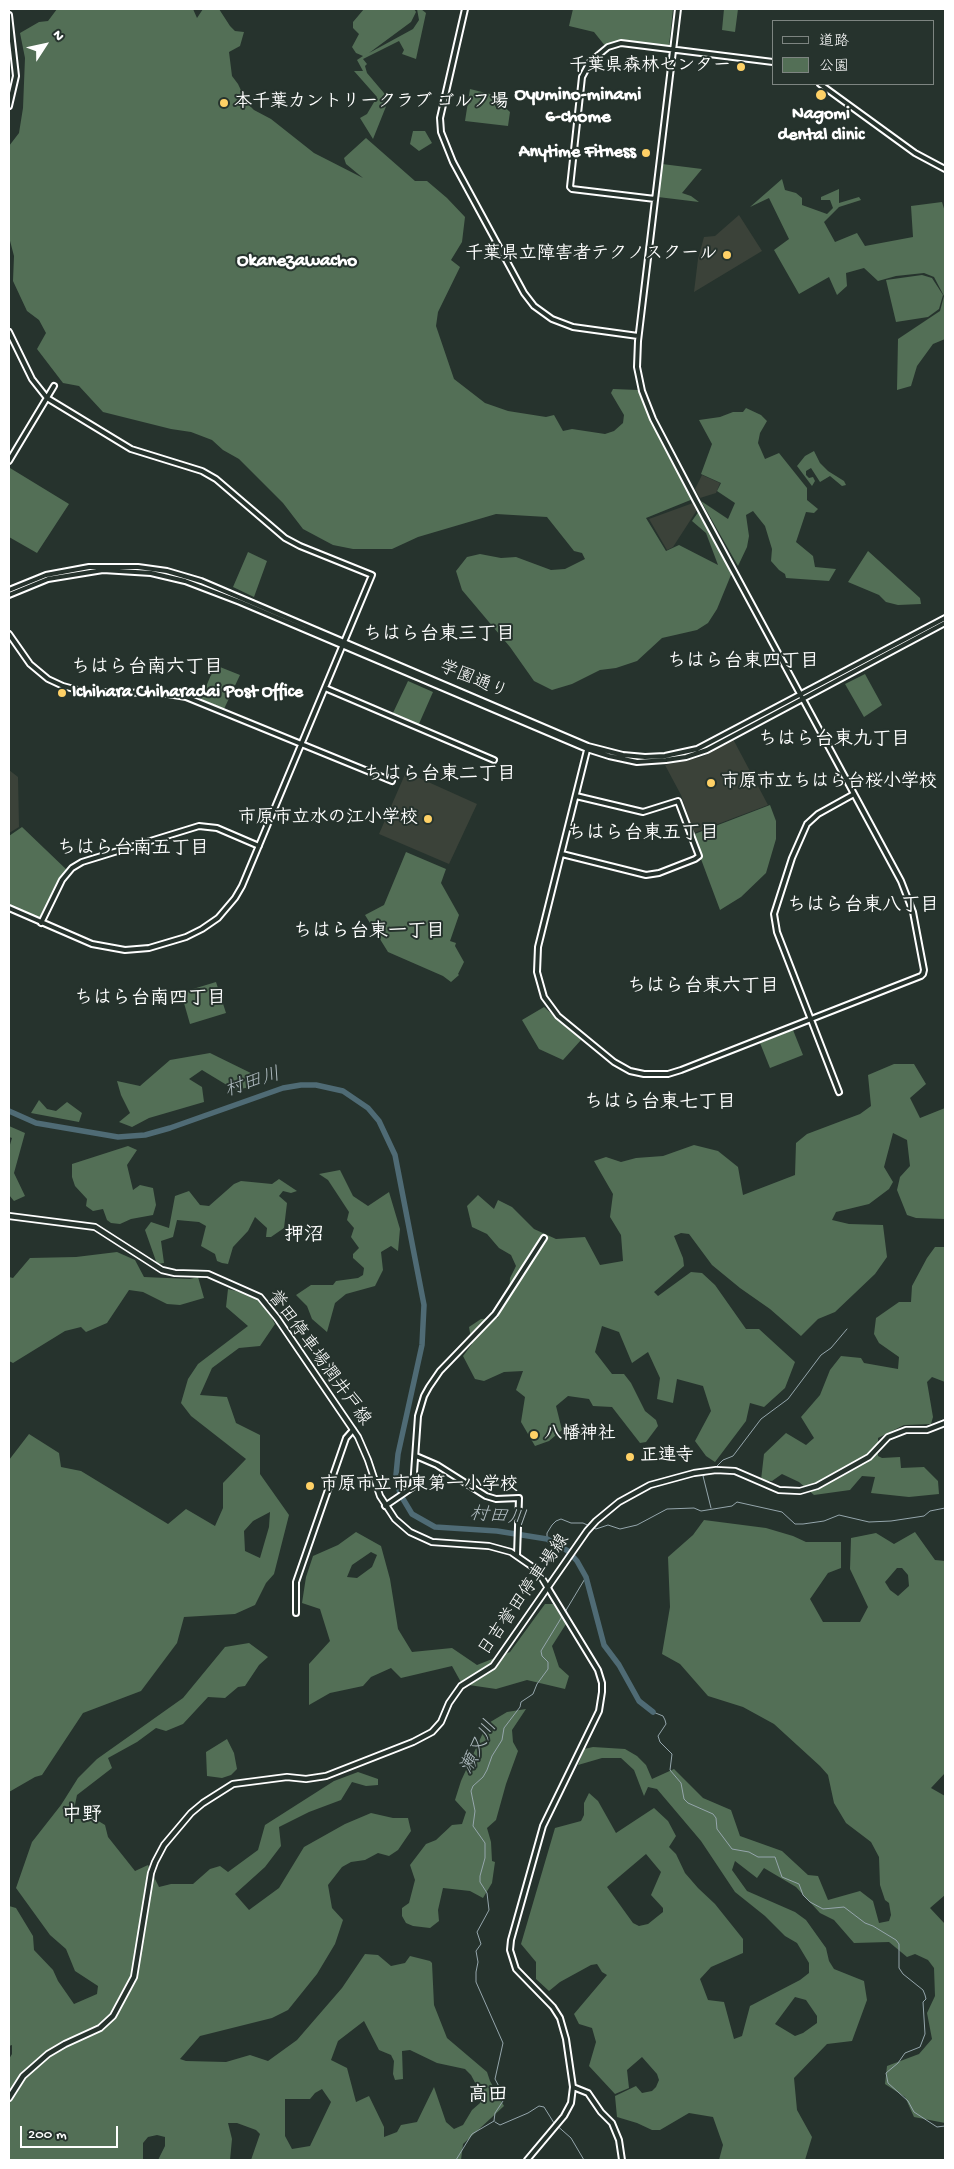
<!DOCTYPE html>
<meta charset="utf-8">
<style>
body{margin:0}
#map{position:relative;width:954px;height:2169px;overflow:hidden;background:#26332d;font-family:"Gochi Hand","Klee One",sans-serif}
canvas{display:block}
.frame{position:absolute;inset:0;border:10px solid #fff;pointer-events:none}
.legend{position:absolute;left:772px;top:20px;width:162px;height:65px;box-sizing:border-box;background:#26332d;border:1px solid #7d8581;margin:0;padding:6px 9px;list-style:none;font-size:15px;color:#fff}
.legend li{display:flex;align-items:center;gap:10px;height:25px}
.legend b{width:25px;border:1px solid #7d8581}
.north{position:absolute;left:20px;top:20px;width:50px;height:50px;-webkit-text-stroke:4px #26332d;paint-order:stroke;rotate:55deg;font-size:14px;font-weight:700;line-height:20px;text-align:center;color:#fff}
.north::after{content:'';display:block;margin:auto;width:18px;height:22px;background:#fff;clip-path:polygon(50% 0,100% 100%,50% 72%,0 100%)}
.scale{position:absolute;left:20px;top:2126px;width:98px;height:22px;box-sizing:border-box;border:2px solid #fff;border-top:0;padding-left:6px;font-size:15px;line-height:18px;white-space:nowrap;color:#fff;-webkit-text-stroke:4px #26332d;paint-order:stroke}
</style>
<div id="map">
<canvas width="954" height="2169"></canvas>
<div class="frame"></div>
<ul class="legend">
<li><b style="height:6px;background:#26332d"></b>道路</li>
<li><b style="height:14px;background:#536f56"></b>公園</li>
</ul>
<div class="north">N</div>
<div class="scale">200 m</div>
</div>
<script>
const g = document.querySelector('canvas').getContext('2d');
g.lineJoin = 'round';
function fillPath(path, color) { g.fillStyle = color; g.fill(path, 'evenodd'); }
const toPath = rows => new Path2D(rows.map(r => 'M' + r).join(''));
function strokePath(path, color, width, dash) { g.strokeStyle = color; g.lineWidth = width; g.lineCap = dash ? 'butt' : 'round'; g.setLineDash(dash || []); g.stroke(path); }
function write(font, color, halo, rows, align = 'center') {
  g.font = font + ' "Gochi Hand","Klee One",sans-serif'; g.lineWidth = 4; g.setLineDash([]); g.textBaseline = 'middle'; g.strokeStyle = halo; g.fillStyle = color; for (const [text, x, y, turn = 0] of rows) {
    g.save(); g.translate(x, y); g.rotate((+turn || 0) * Math.PI / 180); g.textAlign = isNaN(turn) ? turn : align; if (halo) g.strokeText(text, 0, 0); g.fillText(text, 0, 0); g.restore();
  }
}
fillPath(toPath([
 [739,215,762,251,694,292,698,259,704,237,715,236],
 [702,475,720,483,716,493,700,498,695,489],
 [693,503,697,510,673,547,667,550,649,519],
 [733,739,768,805,694,833,681,795,665,765,702,757],
 [9,770,18,777,19,827,9,833],
 [406,772,477,804,449,864,379,834]
]), '#3b4239');
fillPath(toPath([
 [57,9,193,9,197,18,203,9,219,9,230,26,235,31,244,32,240,46,229,52,232,76,238,84,247,103,254,110,271,119,314,153,363,178,346,164,344,158,366,138,415,181,427,181,447,198,465,217,462,242,451,260,460,267,438,312,436,326,454,379,485,403,508,411,546,417,554,415,563,431,572,429,605,434,614,431,623,423,624,415,611,393,613,389,638,390,665,450,693,499,646,518,666,551,679,545,718,565,706,533,692,521,699,511,733,570,717,609,708,623,697,630,662,638,637,661,616,668,600,670,572,684,552,690,534,681,510,647,462,590,456,571,467,557,480,554,501,558,516,557,551,570,565,569,585,559,582,553,574,551,547,517,496,514,418,537,392,549,353,549,333,545,303,529,283,503,239,459,223,450,212,440,191,432,171,429,103,412,79,386,63,383,37,349,46,333,39,320,27,311,13,281,14,256,9,237,9,146,19,133,23,108,25,58,20,33,39,22,48,21],
 [364,9,414,9,416,12,411,22,369,53,413,29,419,20,417,9,421,9,426,13,416,59,402,54,404,50,399,41,363,59,367,64,365,66,367,73,389,99,373,139,360,118,367,114,377,97,354,71,363,71,357,60,363,56,356,53,352,47,359,34,353,28,353,22],
 [573,9,673,9,669,46,624,41,606,47,594,32,569,26],
 [724,9,738,9,735,32,722,30],
 [470,89,490,94,510,112,508,126,465,121],
 [413,131,425,131,432,143,419,151,410,144],
 [662,164,702,169,682,193,691,196,699,202,658,197],
 [782,179,785,190,796,193,802,198,802,205,827,214,833,208,830,200,821,200,821,197,839,189,839,203,859,197,861,200,839,207,824,222,835,242,857,233,865,246,913,237,911,206,942,202,945,212,945,339,933,344,917,366,911,386,897,390,898,339,940,311,944,296,934,277,924,273,896,276,878,281,864,268,846,273,847,286,837,295,829,277,799,294,774,250,789,239,769,198,750,207],
 [922,275,932,278,943,295,939,309,928,317,896,322,886,280],
 [746,408,761,415,767,421,760,433,758,443,765,459,779,453,807,488,807,500,818,509,814,513,806,512,796,542,813,556,815,567,836,569,829,581,786,578,785,574,779,570,771,561,772,549,765,526,753,511,746,515,749,536,747,547,738,566,701,501,728,519,735,503,717,491,721,483,701,474,712,444,699,420,720,417,733,412,743,412],
 [814,451,820,463,828,471,844,481,846,485,842,486,830,476,820,482,811,468,806,471,806,475,809,478,813,477,815,481,812,486,797,466,805,456],
 [10,468,69,504,37,553,9,537],
 [868,551,920,598,921,604,898,605,886,602,879,595,848,582],
 [248,552,267,561,254,597,233,587],
 [215,665,240,675,224,709,201,699],
 [865,674,882,705,864,717,845,684],
 [408,681,433,692,418,726,392,715],
 [770,805,776,821,776,839,766,873,741,897,720,910,692,835],
 [22,827,69,872,41,923,9,908,9,836],
 [406,852,446,869,441,883,459,915,450,941,456,943,455,946,464,962,458,974,459,975,451,982,443,976,388,952,365,915,384,905],
 [216,982,226,1013,190,1024,182,996,183,992],
 [544,1007,581,1040,563,1060,539,1049,522,1020],
 [793,1030,803,1055,770,1068,760,1043],
 [210,1053,261,1078,256,1086,235,1090,202,1070,189,1079,202,1087,204,1102,149,1118,132,1127,119,1122,130,1113,121,1095,117,1081,140,1086,170,1060],
 [894,1064,914,1064,926,1084,910,1098,920,1118,945,1108,945,1219,916,1218,907,1215,897,1190,900,1177,910,1166,907,1140,893,1133,884,1167,893,1182,889,1189,869,1204,836,1212,832,1220,849,1224,883,1225,887,1257,875,1274,835,1312,818,1319,801,1336,770,1309,740,1288,712,1265,689,1234,681,1233,674,1236,683,1258,684,1266,654,1292,658,1296,691,1272,702,1273,715,1285,746,1329,759,1329,795,1362,785,1388,764,1407,750,1403,746,1421,715,1462,706,1456,695,1441,711,1411,703,1386,677,1379,673,1403,657,1399,660,1378,648,1352,632,1363,619,1332,602,1326,595,1352,612,1374,624,1374,631,1383,645,1411,656,1420,658,1426,646,1442,640,1443,612,1407,593,1406,589,1399,568,1396,556,1406,562,1430,549,1441,535,1446,521,1422,525,1397,516,1390,523,1371,504,1372,484,1381,475,1379,463,1356,472,1344,469,1327,481,1319,498,1318,503,1302,509,1293,510,1278,516,1266,511,1255,499,1248,487,1234,472,1227,467,1206,478,1195,494,1209,498,1200,512,1207,534,1229,556,1239,585,1237,600,1265,623,1261,621,1235,610,1217,613,1194,594,1161,606,1157,621,1162,636,1158,663,1156,694,1145,718,1151,738,1167,743,1195,795,1175,796,1143,807,1134,860,1114,871,1106,868,1075],
 [39,1100,47,1109,56,1111,67,1102,82,1113,79,1122,31,1113],
 [9,1126,25,1133,14,1173,25,1196,14,1201,9,1195,9,1148,12,1138,9,1137],
 [128,1146,137,1150,127,1165,133,1190,140,1185,153,1188,156,1205,153,1215,131,1219,120,1224,111,1223,107,1220,103,1209,93,1211,86,1206,87,1199,75,1186,72,1177,72,1164],
 [340,1170,353,1196,368,1206,389,1192,400,1229,398,1251,391,1246,381,1252,383,1270,375,1286,346,1294,335,1303,327,1332,312,1319,307,1306,296,1295,311,1285,333,1285,336,1281,358,1278,363,1275,364,1268,353,1258,353,1254,359,1248,351,1237,354,1228,347,1220,349,1212,328,1180,319,1174],
 [279,1179,297,1191,291,1193,283,1191,279,1196,287,1203,284,1228,271,1237,266,1237,267,1228,255,1217,248,1231,233,1247,228,1264,222,1263,217,1261,215,1254,201,1246,206,1226,199,1222,177,1220,173,1237,161,1241,164,1263,157,1264,145,1230,151,1222,169,1228,175,1196,189,1191,200,1205,209,1206,234,1184,241,1181,272,1184],
 [935,1247,945,1247,945,1382,932,1377,927,1382,933,1417,931,1424,904,1425,878,1438,878,1456,882,1458,900,1457,901,1468,924,1467,938,1481,939,1494,909,1497,871,1493,875,1477,862,1476,850,1490,814,1495,799,1482,782,1474,772,1481,761,1480,764,1454,786,1433,806,1445,814,1438,801,1417,820,1395,830,1370,841,1356,861,1358,864,1363,898,1369,899,1357,879,1343,874,1334,876,1318,899,1302,911,1302,912,1286,927,1258],
 [117,1252,135,1260,144,1277,190,1279,198,1277,204,1298,180,1305,167,1304,143,1292,129,1290,107,1323,86,1332,81,1327,65,1331,13,1363,9,1361,9,1277,13,1278,30,1258,76,1257],
 [228,1289,260,1297,275,1324,260,1346,239,1348,212,1368,200,1395,227,1397,236,1423,260,1435,260,1474,289,1515,274,1574,266,1583,255,1605,235,1614,184,1617,177,1643,141,1691,83,1713,42,1775,35,1777,9,1792,9,1460,29,1434,59,1453,61,1467,81,1471,168,1524,186,1509,215,1526,223,1508,223,1483,246,1459,191,1416,181,1403,188,1379,198,1364,248,1326,226,1307],
 [270,1512,269,1527,260,1558,245,1551,244,1531,253,1521],
 [704,1520,766,1528,793,1536,806,1542,841,1542,841,1568,828,1573,810,1599,823,1622,860,1622,868,1607,850,1569,851,1538,876,1533,894,1544,915,1532,935,1560,945,1561,945,1773,931,1788,945,1796,945,1895,930,1908,945,1924,945,2123,914,2117,905,2097,885,2084,887,2066,919,2054,932,2039,927,2013,935,1996,934,1968,928,1960,915,1954,907,1957,889,1942,854,1943,834,1920,820,1913,796,1887,764,1868,757,1878,735,1861,732,1870,747,1891,795,1912,806,1920,826,1948,829,1961,834,1969,864,1981,867,2000,852,2041,827,2044,794,2078,797,2110,812,2137,805,2160,719,2160,723,2145,713,2117,689,2113,660,2130,652,2130,637,2123,617,2117,615,2096,636,2086,642,2093,652,2091,656,2087,659,2080,657,2074,642,2057,627,2070,629,2088,615,2094,589,2066,596,2042,592,2028,579,2024,574,2014,607,1975,602,1972,597,1964,591,1965,560,1982,549,1991,536,1979,536,1962,521,1944,555,1828,581,1821,584,1815,584,1803,589,1793,598,1801,616,1833,654,1808,668,1821,676,1836,669,1847,676,1854,685,1873,698,1888,715,1904,743,1939,743,1953,711,1967,700,1979,708,2000,724,2002,734,2039,742,2036,750,2006,800,1980,809,1973,809,1963,797,1943,785,1936,765,1916,735,1892,701,1841,657,1789,648,1787,644,1796,634,1770,621,1758,602,1758,578,1765,584,1749,593,1747,625,1749,637,1756,646,1765,652,1779,674,1769,703,1798,731,1810,740,1836,782,1851,808,1875,818,1876,828,1900,860,1891,873,1901,879,1923,889,1921,891,1915,889,1903,885,1900,880,1885,879,1857,871,1842,846,1823,834,1803,828,1775,820,1766,774,1724,743,1707,708,1696,680,1664,662,1654,670,1607,668,1557,693,1535],
 [897,1568,902,1568,908,1575,909,1586,898,1596,890,1590,885,1582],
 [646,1854,661,1872,651,1895,663,1908,663,1912,648,1924,639,1926,633,1923,607,1887],
 [795,1997,806,2000,817,2016,817,2023,803,2033,795,2036,775,2024],
 [356,1532,381,1546,390,1579,398,1629,412,1652,452,1648,477,1665,510,1652,545,1604,553,1604,566,1624,552,1646,559,1667,569,1676,565,1689,527,1680,496,1689,462,1684,452,1666,401,1678,391,1668,371,1677,363,1686,330,1693,309,1705,309,1664,330,1641,320,1609,302,1603,306,1577,313,1556,338,1545],
 [371,1552,377,1555,372,1567,357,1578,347,1577,352,1565],
 [249,1643,268,1657,259,1665,245,1686,238,1687,225,1698,208,1697,183,1724,166,1731,156,1728,137,1742,108,1758,112,1768,77,1795,72,1819,95,1819,105,1825,108,1837,135,1871,148,1865,159,1887,171,1884,193,1884,210,1869,220,1866,228,1872,258,1850,265,1825,334,1781,358,1772,378,1779,378,1785,366,1786,352,1782,341,1800,309,1812,279,1827,281,1846,265,1867,235,1894,249,1910,279,1888,304,1847,345,1824,371,1813,393,1818,408,1818,411,1831,398,1850,389,1856,378,1853,365,1860,351,1862,342,1867,328,1885,332,1908,343,1920,335,1944,317,1974,288,2010,272,2018,200,2036,180,2059,186,2061,226,2062,250,2055,268,2061,297,2040,342,1988,365,1954,378,1955,391,1966,405,1963,410,1956,430,1961,432,1963,434,2005,447,2038,487,2072,490,2081,504,2106,463,2144,461,2160,251,2160,260,2134,256,2130,237,2123,228,2123,232,2139,230,2160,158,2160,165,2146,165,2137,157,2135,148,2137,143,2143,143,2160,9,2160,9,2059,12,2054,12,2045,9,2046,9,1906,16,1908,33,1936,34,1950,53,1970,58,1981,74,2004,97,1994,98,1986,75,1971,66,1949,50,1935,16,1888,32,1842,61,1805,78,1778,97,1759,183,1698,225,1647],
 [364,2021,379,2050,391,2055,394,2061,393,2074,395,2080,403,2079,402,2051,410,2050,437,2063,465,2069,471,2075,480,2092,480,2103,472,2110,463,2125,454,2129,446,2122,434,2087,417,2122,401,2125,397,2132,384,2137,384,2127,369,2096,356,2102,347,2068,331,2060,338,2041],
 [322,2089,331,2102,310,2146,292,2149,285,2136,285,2099,310,2099,315,2093],
 [526,1709,512,1730,513,1742,518,1751,506,1784,496,1820,487,1828,491,1842,492,1861,495,1862,492,1883,483,1898,470,1891,443,1888,438,1910,439,1921,430,1928,413,1926,406,1923,402,1916,402,1908,409,1903,415,1880,410,1865,426,1844,436,1840,452,1825,462,1824,466,1812,455,1800,461,1781,487,1724,507,1712],
 [227,1739,234,1753,237,1769,231,1775,222,1778,207,1776,206,1752]
]), '#536f56');
strokePath(toPath([
 [715,1468,723,1460,733,1456,761,1419,788,1399,821,1355,831,1348,847,1329],
 [708,1473,703,1476,711,1508],
 [547,1539,547,1533,552,1525,556,1521,561,1519,571,1523,583,1523,596,1529,608,1525,620,1529,637,1525,667,1509,694,1508,701,1511,732,1506,737,1502,782,1512,795,1524,803,1524,824,1521,839,1515,869,1522,891,1521,924,1516,930,1511,945,1508],
 [565,1612,586,1577],
 [653,1712,663,1716,665,1720,666,1724,658,1736,660,1742,672,1754,670,1770,681,1783,684,1799,688,1803,713,1814,716,1818,717,1829,732,1849,749,1852,758,1857,775,1857,782,1877,799,1884,803,1895,810,1902,823,1909,844,1907,865,1923,873,1926,896,1940,899,1944,899,1968,903,1974,923,1990,925,1995,926,1999,923,2002,925,2034,920,2047,905,2053,898,2063,886,2073,888,2083,908,2101,914,2112,937,2127,945,2126],
 [494,2121,495,2113,503,2101,503,2094,495,2079,503,2043,476,1982,476,1972,478,1962,476,1951,481,1944,477,1932,489,1910,487,1893,480,1882,480,1876,485,1858,485,1843,473,1826,475,1811,471,1791,473,1786,483,1777,487,1770,492,1756,502,1740,504,1728,520,1707,521,1702,533,1694,537,1684,548,1669,548,1662,542,1656,541,1651,563,1615],
 [495,2122,500,2125,528,2113,539,2106,544,2107,554,2123,571,2138,584,2160],
 [456,2160,472,2134,494,2121]
]), '#95a6ac', 1);
strokePath(toPath([
 [9,1111,36,1123,118,1137,145,1135,170,1128,283,1088,301,1085,316,1085,343,1091,368,1108,379,1121,395,1155,424,1305,422,1345,398,1454,396,1475,400,1494,412,1514,435,1527,497,1531,547,1539,568,1551,577,1561,586,1577,604,1645,619,1665,639,1701,653,1712]
]), '#4f6b75', 5.5);
const tertiary = toPath([
 [465,9,440,118,441,132,453,162,524,293,534,306,552,319,573,327,638,336],
 [9,15,16,76,9,106],
 [820,84,915,153,945,169],
 [655,199,572,189,570,187,582,77,590,62,608,47,621,43,773,62],
 [9,332,32,379,47,398,131,449,202,471,216,479,285,538,300,546,372,575,242,886,235,898,218,918,202,929,186,937,149,948,125,950,92,944,9,908],
 [9,461,54,386],
 [9,590,46,575,89,567,138,567,167,571,201,581,588,746,623,755,645,757,665,756,697,749,945,618],
 [9,595,48,579,103,570,151,573,185,581,240,602,587,749,609,756,637,762,666,760,686,757,707,750,945,623],
 [9,634,30,664,48,679,63,686,85,692,162,693,186,697,392,781],
 [325,688,494,760],
 [588,746,538,947,537,972,544,997,558,1016,614,1062,630,1071,644,1074,668,1074,681,1070,921,976,923,974,924,970,913,912,901,881,696,501,653,419,642,391,637,367,638,341,678,9],
 [562,854,646,875,659,873,695,859,699,856,678,801,643,812,576,796],
 [41,923,62,880,72,868,82,862,199,826,217,828,259,846],
 [839,1092,777,932,774,914,792,858,807,824,818,814,854,794],
 [416,1456,437,1465,486,1496,496,1499,519,1498,517,1555],
 [385,1506,413,1487,418,1416,424,1396,429,1387,440,1371,495,1314,544,1238],
 [296,1613,296,1582,346,1438,353,1430],
 [573,2087,588,2093,601,2112,612,2123,619,2140,622,2160],
 [527,2160,564,2116,571,2103,573,2087,566,2039,560,2018,553,2007,516,1969,510,1950,511,1940,543,1826,599,1711,602,1692,602,1683,598,1670,548,1588]
]);
const secondary = toPath([
 [9,1216,95,1227,162,1270,175,1273,208,1274,260,1297,277,1318,358,1437,368,1460,380,1496,395,1519,410,1532,432,1542,489,1546,511,1552,537,1570,548,1588],
 [9,2098,23,2076,48,2054,65,2044,100,2028,113,2016,134,1977,151,1873,155,1862,164,1845,191,1813,203,1803,233,1784,287,1777,306,1779,326,1776,413,1742,432,1732,441,1722,449,1703,461,1686,493,1666,587,1531,596,1521,619,1502,650,1485,694,1473,716,1470,735,1471,779,1490,800,1491,817,1486,869,1457,888,1437,906,1430,927,1430,945,1423]
]);
strokePath(tertiary, '#fff', 8);
strokePath(secondary, '#fff', 8);
strokePath(tertiary, '#26332d', 4);
strokePath(secondary, '#26332d', 4.5);
for (const [x, y, r, color] of [
 [741,67,5,"#ffd166"],
 [821,95,6,"#ffd166"],
 [224,103,5,"#ffd166"],
 [646,153,5,"#ffd166"],
 [727,255,5,"#ffd166"],
 [62,693,5,"#ffd166"],
 [711,783,5,"#ffd166"],
 [428,819,5,"#ffd166"],
 [534,1435,5,"#ffd166"],
 [630,1457,5,"#ffd166"],
 [310,1486,5,"#ffd166"]
]) { const dot = new Path2D(); dot.arc(x, y, r, 0, 2 * Math.PI); g.fillStyle = color; g.fill(dot); strokePath(dot, '#26332d', 2); }
write('bold 18px', '#fff', '#26332d', [
 ["千葉県森林センター",731,67,"right"],
 ["本千葉カントリークラブ ゴルフ場",234,103],
 ["Nagomi",821,115,"center"],
 ["dental clinic",821,136,"center"],
 ["Anytime Fitness",636,153,"right"],
 ["千葉県立障害者テクノスクール",717,255,"right"],
 ["Ichihara Chiharadai Post Office",72,693],
 ["市原市立ちはら台桜小学校",721,783],
 ["市原市立水の江小学校",418,819,"right"],
 ["八幡神社",544,1435],
 ["正連寺",640,1457],
 ["市原市立市東第一小学校",320,1486]
], 'left');
write('18px', '#fff', '#26332d', [
 ["学園通り",473,681,23],
 ["誉田停車場潤井戸線",318,1359,54],
 ["日吉誉田停車場線",525,1596,-55]
]);
write('bold 19px', '#fff', '#26332d', [
 ["Oyumino-minami",578,96],
 ["6-chome",578,118],
 ["Okanezawacho",297,262],
 ["ちはら台東三丁目",439,636],
 ["ちはら台東四丁目",743,663],
 ["ちはら台南六丁目",147,669],
 ["ちはら台東九丁目",834,741],
 ["ちはら台東二丁目",440,776],
 ["ちはら台東五丁目",643,835],
 ["ちはら台南五丁目",133,850],
 ["ちはら台東八丁目",863,907],
 ["ちはら台東一丁目",369,933],
 ["ちはら台東六丁目",703,988],
 ["ちはら台南四丁目",150,1000],
 ["ちはら台東七丁目",660,1104]
]);
write('italic 19px', '#b0bcc1', '#26332d', [
 ["村田川",253,1084,-18],
 ["村田川",498,1518,6],
 ["瀬又川",480,1748,-62]
]);
write('bold 20px', '#fff', '#26332d', [
 ["押沼",304,1237],
 ["中野",82,1817],
 ["高田",488,2097]
]);
</script>
